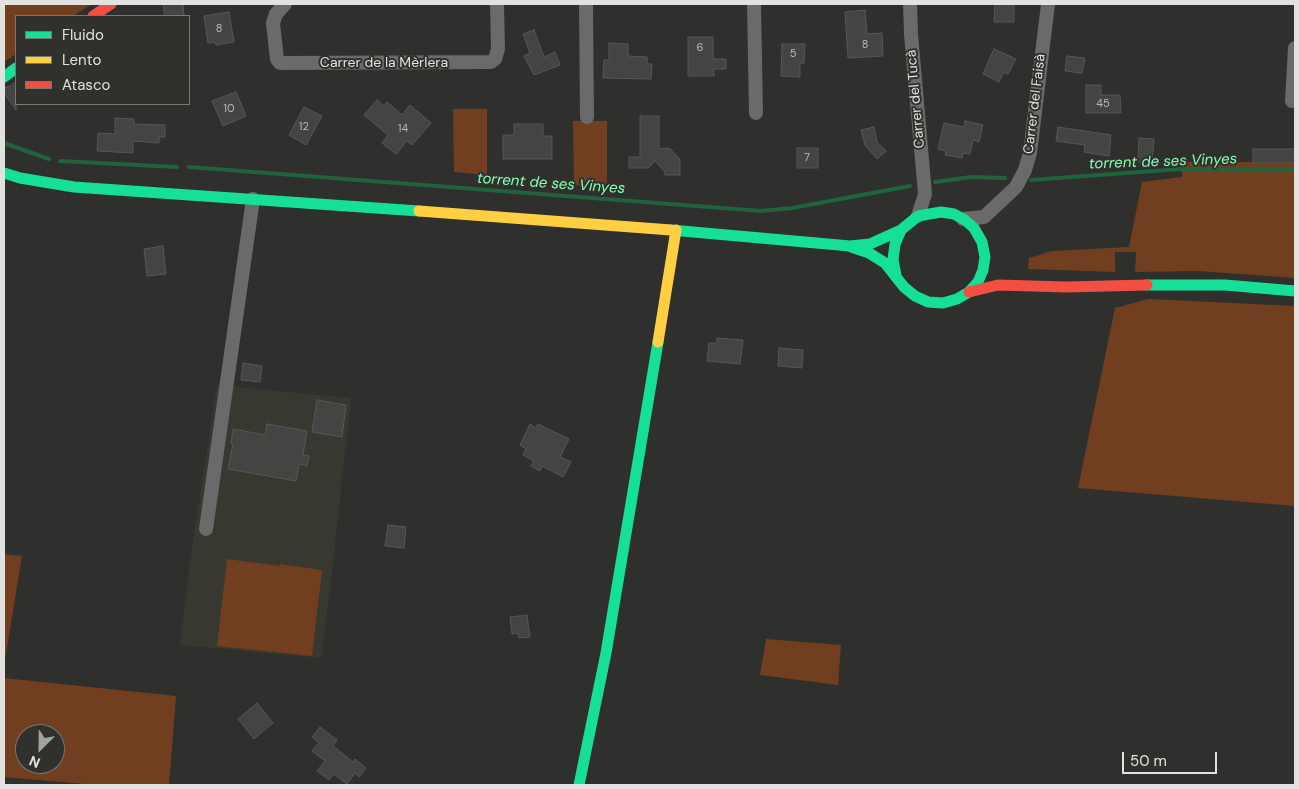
<!DOCTYPE html>
<meta charset="utf-8">
<style>
body{margin:0}
#map{position:relative;width:1299px;height:789px;overflow:hidden;background:#2f2f2e;font-family:"DM Sans",sans-serif}
canvas{display:block}
.frame{position:absolute;inset:0;border:5px solid #e1e1df;pointer-events:none}
.legend{position:absolute;left:15px;top:15px;width:175px;height:90px;box-sizing:border-box;background:#30302d;border:1px solid #777774;margin:0;padding:6px 9px;list-style:none;font-size:15px;color:#e1e1df}
.legend li{display:flex;align-items:center;gap:10px;height:25px}
.legend b{width:25px;border:1px solid #777774}
.north{position:absolute;left:15px;top:724px;width:50px;height:50px;box-sizing:border-box;background:#30302d;border:1px solid #777774;border-radius:50%;rotate:203deg;font-size:14px;font-weight:700;line-height:20px;text-align:center;color:#e1e1df}
.north::after{content:'';display:block;margin:auto;width:18px;height:22px;background:#a3a3a1;clip-path:polygon(50% 0,100% 100%,50% 72%,0 100%)}
.scale{position:absolute;left:1122px;top:752px;width:95px;height:22px;box-sizing:border-box;border:2px solid #e1e1df;border-top:0;padding-left:6px;font-size:15px;line-height:18px;white-space:nowrap;color:#e1e1df;-webkit-text-stroke:4px #30302d;paint-order:stroke}
</style>
<div id="map">
<canvas width="1299" height="789"></canvas>
<div class="frame"></div>
<ul class="legend">
<li><b style="height:6px;background:#16e098"></b>Fluido</li>
<li><b style="height:6px;background:#ffcf43"></b>Lento</li>
<li><b style="height:6px;background:#f24e42"></b>Atasco</li>
</ul>
<div class="north">N</div>
<div class="scale">50 m</div>
</div>
<script>
const g = document.querySelector('canvas').getContext('2d');
g.lineJoin = 'round';
function fillPath(path, color) { g.fillStyle = color; g.fill(path, 'evenodd'); }
const toPath = rows => new Path2D(rows.map(r => 'M' + r).join(''));
function strokePath(path, color, width, dash) { g.strokeStyle = color; g.lineWidth = width; g.lineCap = dash ? 'butt' : 'round'; g.setLineDash(dash || []); g.stroke(path); }
function write(font, color, halo, rows, align = 'center') {
  g.font = font + ' "DM Sans",sans-serif'; g.lineWidth = 4; g.setLineDash([]); g.textBaseline = 'middle'; g.strokeStyle = halo; g.fillStyle = color; for (const [text, x, y, turn = 0] of rows) {
    g.save(); g.translate(x, y); g.rotate((+turn || 0) * Math.PI / 180); g.textAlign = isNaN(turn) ? turn : align; if (halo) g.strokeText(text, 0, 0); g.fillText(text, 0, 0); g.restore();
  }
}
fillPath(toPath([
 [217,385,351,398,332,573,321,658,180,645,189,568]
]), '#383730');
fillPath(toPath([
 [4,4,92,4,73,16,16,16,16,54,4,62],
 [453,109,487,109,487,175,454,172],
 [573,121,607,121,607,188,574,185],
 [1182,162,1295,162,1295,278,1199,271,1135,272,1136,252,1115,252,1115,272,1028,269,1029,258,1052,251,1129,247,1142,182,1182,177],
 [1148,299,1295,306,1295,506,1078,488,1115,308],
 [4,554,22,556,4,666],
 [227,559,280,566,280,564,322,570,312,656,217,646],
 [766,639,841,645,838,685,760,675],
 [4,678,176,696,169,785,96,785,4,777],
 [25,734,55,734,55,764,25,764]
]), '#723e20');
strokePath(toPath([
 [4,143,49,159],
 [60,161,177,167],
 [189,167,761,211,792,208,910,186],
 [1031,180,1181,169,1295,170],
 [935,182,971,177,1005,178]
]), '#20643d', 4);
const building = toPath([
 [163,4,183,4,184,16,165,16,163,4],
 [995,4,1014,4,1014,22,994,22,995,4],
 [865,10,867,34,882,33,883,56,848,58,845,12,865,10],
 [229,12,234,42,216,45,215,42,208,43,204,16,229,12],
 [534,30,544,57,555,52,560,65,534,75,524,56,530,53,523,34,534,30],
 [688,37,713,37,713,59,726,59,726,69,714,69,714,76,688,76,688,37],
 [609,43,628,44,628,56,647,57,647,64,652,64,651,79,603,78,604,60,609,60,609,43],
 [782,44,805,44,804,63,800,63,800,77,781,76,782,44],
 [994,49,1016,59,1008,74,1004,72,999,82,983,74,994,49],
 [1067,56,1085,58,1082,73,1065,71,1067,56],
 [16,82,16,110,4,93,4,88,10,86,16,82],
 [1086,85,1101,85,1101,95,1120,95,1121,113,1086,113,1086,85],
 [236,92,246,116,223,126,212,101,236,92],
 [377,100,384,106,387,102,402,115,410,105,431,123,412,145,407,141,396,154,382,143,388,135,364,115,377,100],
 [304,107,322,116,306,145,289,135,304,107],
 [640,116,659,116,659,149,669,148,680,159,680,175,665,175,665,172,655,161,648,168,629,168,629,157,640,157,640,116],
 [115,118,134,119,134,124,165,125,165,137,159,137,159,143,133,141,133,153,97,151,98,133,115,134,115,118],
 [965,121,983,125,979,142,973,140,970,154,963,153,962,158,945,155,946,151,938,149,944,123,964,127,965,121],
 [514,124,543,124,543,136,552,136,552,159,503,159,503,135,514,135,514,124],
 [874,127,877,142,886,151,877,159,865,145,861,130,874,127],
 [1058,127,1111,135,1109,156,1084,152,1085,145,1056,141,1058,127],
 [1139,138,1154,139,1152,163,1138,162,1139,138],
 [797,148,818,148,818,168,797,168,797,148],
 [1253,149,1295,149,1295,163,1253,163,1253,149],
 [163,246,166,274,147,276,144,249,163,246],
 [717,338,743,340,740,364,707,361,709,343,717,343,717,338],
 [779,348,803,350,802,368,778,366,779,348],
 [243,363,262,366,260,382,241,380,243,363],
 [317,400,346,405,342,437,312,432,317,400],
 [267,424,307,431,303,455,309,456,307,466,299,464,296,481,228,469,233,444,231,444,233,429,265,435,267,424],
 [530,424,536,428,538,424,569,439,560,457,571,462,563,477,542,466,540,471,531,466,534,461,523,455,526,449,520,445,530,424],
 [388,525,406,527,404,548,385,546,388,525],
 [527,615,530,637,519,638,518,633,512,634,510,617,527,615],
 [257,703,273,723,254,739,238,719,257,703],
 [320,727,337,740,333,746,353,762,355,759,366,768,359,777,355,773,347,784,334,774,329,780,317,771,325,761,312,751,319,743,312,737,320,727]
]);
fillPath(building, '#444443');
strokePath(building, '#575756', 1);
strokePath(toPath([
 [285,4,276,14,273,23,277,59,280,63,491,62,495,59,498,49,497,4],
 [586,4,587,117],
 [754,4,756,113],
 [910,4,911,34,925,194,918,216],
 [1292,101,1295,48],
 [963,219,984,217,1016,187,1025,170,1030,153,1048,4],
 [206,529,253,199]
]), '#696a69', 14);
strokePath(toPath([
 [4,77,16,68],
 [4,173,20,178,74,187,419,211],
 [671,230,850,246,870,244,901,230],
 [851,247,869,253,885,263,904,287,915,296,928,302,943,303,957,299,969,292,978,282,983,270,985,257,982,242,974,228,965,220,954,214,941,212,918,216,901,230,895,244,893,260,896,275],
 [1147,285,1225,285,1295,291],
 [579,785,606,653,658,342]
]), '#16e098', 11);
strokePath(toPath([
 [419,211,671,230],
 [658,342,676,230]
]), '#ffcf43', 11);
strokePath(toPath([
 [93,16,111,4],
 [969,292,998,285,1066,287,1147,285]
]), '#f24e42', 11);
write('11px', '#babab8', null, [
 ["8",219,29],
 ["8",865,45],
 ["6",700,48],
 ["5",793,54],
 ["45",1103,104],
 ["10",229,109],
 ["12",304,127],
 ["14",403,129],
 ["7",807,158]
]);
write('14px', '#e1e1df', '#30302d', [
 ["Carrer de la Mèrlera",384,63],
 ["Carrer del Tucà",916,99,-95],
 ["Carrer del Faisà",1035,104,-83]
]);
write('italic 15px', '#83ffb1', '#30302d', [
 ["torrent de ses Vinyes",1163,162,-2],
 ["torrent de ses Vinyes",551,184,4]
]);
</script>
